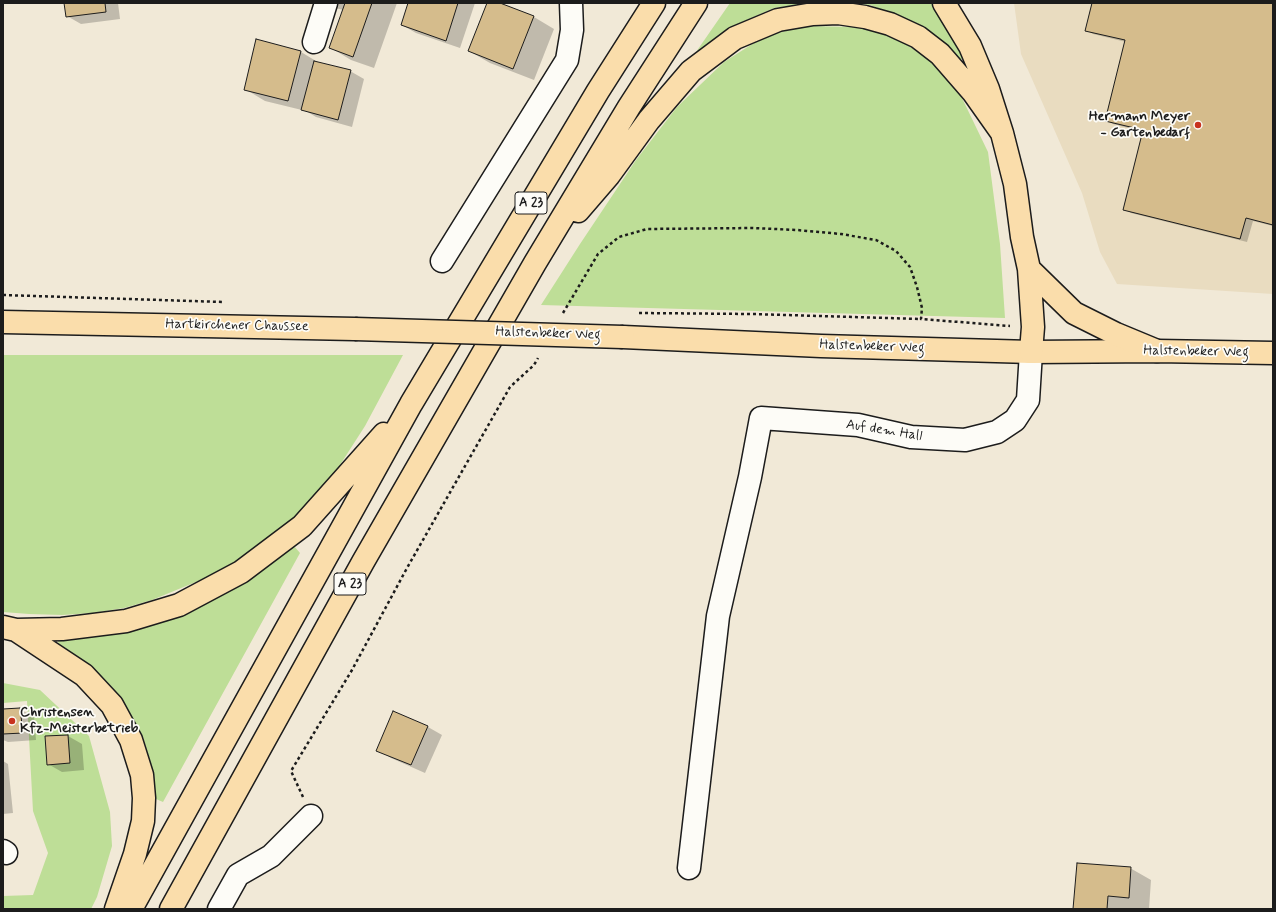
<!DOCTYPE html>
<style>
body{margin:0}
#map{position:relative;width:1276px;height:912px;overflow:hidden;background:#f1e9d7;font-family:Mynerve,sans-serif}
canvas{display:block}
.frame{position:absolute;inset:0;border:4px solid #1c1c1c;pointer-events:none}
</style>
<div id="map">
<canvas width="1276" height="912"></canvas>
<div class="frame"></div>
</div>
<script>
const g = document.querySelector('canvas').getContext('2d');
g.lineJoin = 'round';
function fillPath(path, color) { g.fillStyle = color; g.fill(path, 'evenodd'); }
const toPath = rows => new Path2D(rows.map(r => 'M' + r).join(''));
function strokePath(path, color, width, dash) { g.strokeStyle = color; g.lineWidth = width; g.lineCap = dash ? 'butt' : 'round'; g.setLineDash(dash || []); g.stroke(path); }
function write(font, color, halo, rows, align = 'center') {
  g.font = font + ' Mynerve,sans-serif'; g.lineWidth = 3.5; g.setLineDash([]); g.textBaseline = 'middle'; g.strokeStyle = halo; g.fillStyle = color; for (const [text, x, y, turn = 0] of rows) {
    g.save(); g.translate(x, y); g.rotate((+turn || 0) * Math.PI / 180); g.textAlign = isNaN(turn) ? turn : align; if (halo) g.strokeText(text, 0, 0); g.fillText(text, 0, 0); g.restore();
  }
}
fillPath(toPath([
 [1014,3,1273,3,1273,294,1117,284,1100,252,1082,193,1021,54]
]), '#e9dcc0');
fillPath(toPath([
 [730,3,810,3,774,8,733,26,696,52],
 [842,3,932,3,965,55,961,60,914,22,870,5],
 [807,26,855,27,878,30,903,42,935,64,961,96,988,152,1000,244,1005,318,541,305,580,244,636,160,677,107,724,62,765,36],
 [3,355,403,355,365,426,338,468,319,491,298,514,268,541,235,564,208,577,152,600,124,608,93,613,62,615,29,614,3,612],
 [294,546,300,553,163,802,156,799,152,767,143,737,129,711,112,687,86,663,58,644,59,636,236,586,269,565],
 [3,683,40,690,89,736,110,812,112,846,97,897,91,909,3,909,3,896,33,895,48,853,33,811,27,701,3,703]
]), '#bede97');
fillPath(toPath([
 [65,3,118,3,120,19,81,24,67,16],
 [316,3,397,3,374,68,351,60,331,48,344,10,320,5],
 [409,3,475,3,460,48,416,33,402,25],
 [488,3,498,3,534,17,554,29,534,80,490,63,469,51],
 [1093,3,1273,3,1273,226,1253,221,1247,242,1131,213,1125,209,1144,132,1113,124,1106,120,1126,42,1093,34,1086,30],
 [301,52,321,64,350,71,364,79,352,127,316,117,306,111,265,101,245,89],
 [20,709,34,717,36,740,8,742,3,740,3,710],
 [394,712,428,727,442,735,425,773,391,758,378,750],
 [68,736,82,744,84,770,62,772,48,764],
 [3,761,8,764,13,813,3,814],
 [1130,868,1151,880,1149,909,1129,908,1128,909,1074,909]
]), '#0003');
const building = toPath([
 [64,3,105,3,106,12,66,17,64,3],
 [345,3,372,3,353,57,329,48,345,3],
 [408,3,458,3,446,41,401,25,408,3],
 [487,3,500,3,534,16,513,69,468,51,487,3],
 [1092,3,1273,3,1273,225,1246,218,1240,239,1123,210,1143,130,1105,121,1125,40,1085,31,1092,3],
 [256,39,301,51,288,101,244,90,256,39],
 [314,61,351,70,338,120,301,110,314,61],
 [20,708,23,733,3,734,3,709,20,708],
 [393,711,428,726,411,765,376,751,393,711],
 [68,735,70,763,47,765,45,736,68,735],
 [1077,863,1131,867,1129,898,1108,896,1107,909,1073,909,1077,863]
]);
fillPath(building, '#d5bc8c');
strokePath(building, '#1c1c1c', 1);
const minor = toPath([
 [314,42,326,3],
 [442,261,567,60,572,30,571,3],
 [3,851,6,853],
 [689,868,718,616,750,477,761,418,858,425,911,437,965,440,997,432,1015,420,1028,400,1031,352],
 [219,909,238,875,271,856,311,816]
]);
const major = toPath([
 [3,322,355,329],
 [623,337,821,346,1031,352,1157,351,1273,353]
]);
const highway = toPath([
 [944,3,970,46,988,89,1002,133,1015,184,1022,237,1029,269,1033,327,1031,352],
 [578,211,609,175,649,120,691,71,735,38,778,20,813,14,838,13,865,17,890,24,918,37,940,54,973,92,1002,133],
 [1029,269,1074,313,1116,334,1157,351],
 [3,627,16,630,62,629,126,621,179,605,241,572,302,526,384,434],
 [16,630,84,675,112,705,131,740,142,775,144,798,143,821,135,854,116,909],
 [131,909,411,404,598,91,654,3],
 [171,909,363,562,535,263,629,107,696,3]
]);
strokePath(minor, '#1c1c1c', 25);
strokePath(major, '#1c1c1c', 25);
strokePath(highway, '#1c1c1c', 25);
strokePath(toPath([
 [3,295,223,302],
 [563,313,598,254,619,237,647,229,753,228,797,230,841,234,876,240,896,251,910,267,917,287,922,308,921,319,1010,326],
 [639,313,752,314,921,319],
 [303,797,291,771,352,670,407,568,510,387,534,365,538,358]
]), '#1c1c1c', 2.5, [3, 3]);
strokePath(minor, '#fdfcf7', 22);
strokePath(major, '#faddab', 22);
strokePath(highway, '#faddab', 22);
const majorBridge = toPath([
 [355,329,623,337]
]);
strokePath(majorBridge, '#1c1c1c', 25, []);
strokePath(majorBridge, '#faddab', 22);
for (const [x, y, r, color] of [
 [1198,125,4,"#c8321e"],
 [12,721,4,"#c8321e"]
]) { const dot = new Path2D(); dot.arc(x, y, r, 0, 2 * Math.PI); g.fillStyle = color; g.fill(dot); strokePath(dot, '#fdfcf7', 1.5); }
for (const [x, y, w] of [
 [531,203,32],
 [350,584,32]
]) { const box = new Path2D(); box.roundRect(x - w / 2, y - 11, w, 22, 3); g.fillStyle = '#fdfcf7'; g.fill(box); strokePath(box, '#1c1c1c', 1); }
write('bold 13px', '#1c1c1c', null, [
 ["A 23",531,203],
 ["A 23",350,584]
]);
write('bold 14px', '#1c1c1c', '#fdfcf7', [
 ["Hermann Meyer",1190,117],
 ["- Gartenbedarf",1190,133],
 ["Christensen",20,713,"left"],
 ["Kfz-Meisterbetrieb",20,729,"left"]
], 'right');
write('14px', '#1c1c1c', '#fdfcf7', [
 ["Hartkirchener Chaussee",237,326,1],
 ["Halstenbeker Weg",548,334,2],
 ["Halstenbeker Weg",872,347,2],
 ["Halstenbeker Weg",1196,352,1],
 ["Auf dem Hall",884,431,9]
]);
</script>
